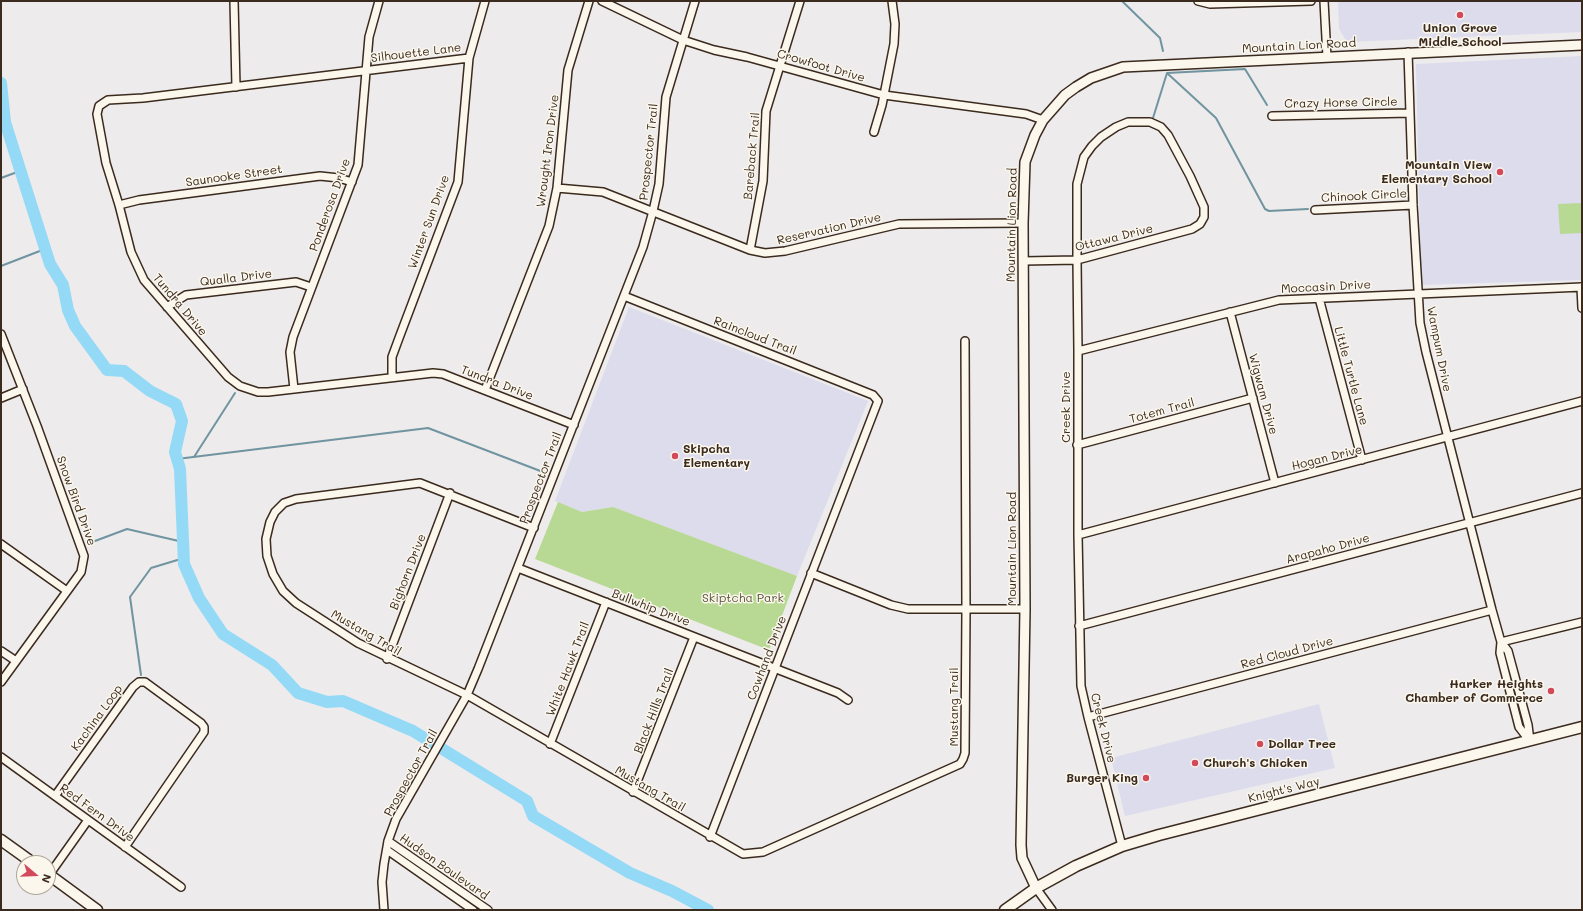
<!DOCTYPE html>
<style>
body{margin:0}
#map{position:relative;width:1583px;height:911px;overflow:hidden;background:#edebec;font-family:Mali,sans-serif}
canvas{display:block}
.frame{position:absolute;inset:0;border:2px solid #3b2a1e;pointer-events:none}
.north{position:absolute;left:16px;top:855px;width:40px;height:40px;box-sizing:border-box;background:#fbf7ec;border:1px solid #aea59a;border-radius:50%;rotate:109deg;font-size:11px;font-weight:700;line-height:16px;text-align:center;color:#3b2a1e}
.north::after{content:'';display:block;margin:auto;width:14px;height:18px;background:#d1495b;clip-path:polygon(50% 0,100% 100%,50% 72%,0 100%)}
</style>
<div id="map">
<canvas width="1583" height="911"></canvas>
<div class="frame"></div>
<div class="north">N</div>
</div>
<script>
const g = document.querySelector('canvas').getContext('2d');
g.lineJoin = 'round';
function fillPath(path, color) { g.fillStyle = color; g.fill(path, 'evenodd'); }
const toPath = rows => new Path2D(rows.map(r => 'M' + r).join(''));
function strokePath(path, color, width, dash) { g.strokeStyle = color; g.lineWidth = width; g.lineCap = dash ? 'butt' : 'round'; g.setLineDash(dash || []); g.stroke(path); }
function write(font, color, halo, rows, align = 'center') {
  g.font = font + ' Mali,sans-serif'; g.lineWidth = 3; g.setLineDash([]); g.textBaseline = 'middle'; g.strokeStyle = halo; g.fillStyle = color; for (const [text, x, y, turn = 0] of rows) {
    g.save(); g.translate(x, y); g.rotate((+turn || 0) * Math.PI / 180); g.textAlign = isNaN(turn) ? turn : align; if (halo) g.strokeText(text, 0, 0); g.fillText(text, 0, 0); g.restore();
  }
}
fillPath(toPath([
 [1338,1,1582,1,1582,32,1347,42,1339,29],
 [1582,56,1582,280,1421,285,1416,64],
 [629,307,868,401,797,576,613,507,582,512,555,501],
 [1319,704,1335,768,1125,816,1111,758]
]), '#dcdcec');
fillPath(toPath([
 [1582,203,1582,233,1560,234,1558,204],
 [558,502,582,512,613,507,797,576,769,650,535,559]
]), '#b7d993');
strokePath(toPath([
 [1122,1,1160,38,1163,51],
 [1167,73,1216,118,1265,209,1269,211,1308,209],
 [1167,73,1245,69,1267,105],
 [1153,118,1167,73],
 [1,178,20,171],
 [1,266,45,249],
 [194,457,235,393],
 [177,459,428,428,543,472],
 [87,544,127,529,183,542],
 [141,675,130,597,151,568,184,558]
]), '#7094a0', 2);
strokePath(toPath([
 [1,83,5,122,50,264,63,285,68,310,75,326,107,370,124,371,150,391,176,404,182,421,175,452,180,469,184,564,199,598,223,634,272,665,298,693,327,702,343,701,413,731,527,801,533,816,630,873,672,891,708,910]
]), '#94daf6', 12);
const minor = toPath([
 [234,1,236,87],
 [602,1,683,40,714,50,747,57,884,95,1026,114,1043,120],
 [1198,1,1210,4,1311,1],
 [1324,1,1327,57],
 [1408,52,1413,205,1420,323,1426,352,1492,610,1501,642,1508,651,1528,725,1530,741],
 [469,58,143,98,108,100,99,106,97,114,106,163,119,205,131,252,144,280,228,377,240,386,258,392,268,392,433,373,443,374,574,425],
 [1272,116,1410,113],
 [874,132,882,105,894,44,895,24,892,1],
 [557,188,603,192,750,250,765,253,785,251,899,224,1023,223],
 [119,205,139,200,320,176,339,178,352,182],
 [1315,210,1413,205],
 [750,250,763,181,766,111,800,1],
 [1023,261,1077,260,1192,229,1200,224,1204,217,1204,207,1190,176,1168,135,1161,127,1150,122,1128,122,1116,127,1101,137,1092,146,1084,157,1077,184,1077,260,1078,351,1078,535,1081,686,1088,717,1122,846],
 [1581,287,1582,308],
 [624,296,873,395,878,401,710,837],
 [1319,298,1362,460],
 [167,307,186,295,296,282,311,287],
 [1230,312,1275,483],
 [1,334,37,426,84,556,81,572,1,682],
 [1078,351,1279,300,1582,287],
 [392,377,392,357,399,338,458,182,469,58,485,1],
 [294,389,290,352,293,337,358,165,369,37,379,1],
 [485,390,549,226,557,188,568,70,589,1],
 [1,398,23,389],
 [1077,445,1253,398],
 [534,528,420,483,296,499,284,503,275,512,270,522,266,539,267,556,273,574,283,591,296,603,358,643,467,695,743,854,763,852,960,764,963,759,965,753,966,609,965,341],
 [1078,535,1582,401],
 [1,544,67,591],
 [518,568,838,693,848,700],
 [811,573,891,605,908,609,1025,609],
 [1079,626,1582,493],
 [1501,642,1500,653,1519,727,1529,740],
 [1501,642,1582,622],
 [1,651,16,661],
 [387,659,450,493],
 [1088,717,1492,610],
 [550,744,606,602],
 [1,757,181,887],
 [633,792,694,637],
 [55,796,133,687,139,682,145,682,201,723,204,727,204,732,125,847],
 [388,841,488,910],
 [387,850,473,910],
 [49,875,88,820],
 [1036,888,1052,910],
 [384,910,382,882,384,864,388,841,396,819,467,695,478,669,643,247,653,211,659,184,666,97,695,1]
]);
const tertiary = toPath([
 [1036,888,1022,858,1021,845,1025,609,1023,223,1025,162,1035,135,1043,120,1065,95,1076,87,1091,78,1123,67,1582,45]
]);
const secondary = toPath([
 [1,840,33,863],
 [48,874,97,910],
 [1005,910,1036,888,1076,866,1122,846,1159,835,1582,727]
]);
strokePath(minor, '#3b2a1e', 10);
strokePath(tertiary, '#3b2a1e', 12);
strokePath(secondary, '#3b2a1e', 13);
strokePath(minor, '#fbf7ec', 7);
strokePath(tertiary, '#fbf7ec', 9);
strokePath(secondary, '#fbf7ec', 10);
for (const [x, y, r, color] of [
 [1460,15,4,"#d1495b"],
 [1500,172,4,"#d1495b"],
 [675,456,4,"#d1495b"],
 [1551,691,4,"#d1495b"],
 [1260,744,4,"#d1495b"],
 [1195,763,4,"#d1495b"],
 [1146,778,4,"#d1495b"]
]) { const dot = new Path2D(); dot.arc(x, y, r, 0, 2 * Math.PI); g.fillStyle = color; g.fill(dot); strokePath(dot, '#fbf7ec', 1.5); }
write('bold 12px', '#3b2a1e', '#fbf7ec', [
 ["Union Grove",1460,28,"center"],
 ["Middle School",1460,42,"center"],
 ["Mountain View",1492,165],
 ["Elementary School",1492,179],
 ["Skipcha",683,449,"left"],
 ["Elementary",683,463,"left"],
 ["Harker Heights",1543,684],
 ["Chamber of Commerce",1543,698],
 ["Dollar Tree",1268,744,"left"],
 ["Church's Chicken",1203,763,"left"],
 ["Burger King",1138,778]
], 'right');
write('12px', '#3b2a1e', '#fbf7ec', [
 ["Mountain Lion Road",1299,46,-3],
 ["Silhouette Lane",416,53,-7],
 ["Crowfoot Drive",821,66,16],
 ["Crazy Horse Circle",1341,103,-1],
 ["Wrought Iron Drive",548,151,-83],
 ["Prospector Trail",649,152,-84],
 ["Bareback Trail",752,156,-85],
 ["Saunooke Street",234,176,-8],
 ["Chinook Circle",1364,196,-3],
 ["Ponderosa Drive",330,205,-70],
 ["Winter Sun Drive",429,222,-70],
 ["Mountain Lion Road",1012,225,-89],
 ["Reservation Drive",829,229,-13],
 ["Ottawa Drive",1114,238,-14],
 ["Qualla Drive",236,278,-7],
 ["Moccasin Drive",1326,287,-3],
 ["Tundra Drive",180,305,50],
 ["Raincloud Trail",755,336,21],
 ["Wampum Drive",1439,349,79],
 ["Little Turtle Lane",1351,376,75],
 ["Tundra Drive",497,383,21],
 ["Wigwam Drive",1263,394,75],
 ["Creek Drive",1066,407,-90],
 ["Totem Trail",1162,411,-15],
 ["Hogan Drive",1327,458,-14],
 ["Prospector Trail",541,478,-69],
 ["Snow Bird Drive",76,501,70],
 ["Mountain Lion Road",1012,549,-90],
 ["Arapaho Drive",1328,549,-15],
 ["Bighorn Drive",408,572,-69],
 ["Bullwhip Drive",651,608,21],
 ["Mustang Trail",366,633,30],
 ["Red Cloud Drive",1287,653,-15],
 ["Cowhand Drive",767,658,-69],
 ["White Hawk Trail",568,669,-69],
 ["Mustang Trail",954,707,-90],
 ["Black Hills Trail",654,711,-69],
 ["Kachina Loop",97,718,-54],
 ["Creek Drive",1103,728,76],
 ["Prospector Trail",411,773,-61],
 ["Mustang Trail",650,789,30],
 ["Knight's Way",1284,790,-14],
 ["Red Fern Drive",97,813,36],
 ["Hudson Boulevard",444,867,35]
]);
write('12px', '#5a563b', '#fbf7ec', [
 ["Skiptcha Park",743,598]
]);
</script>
